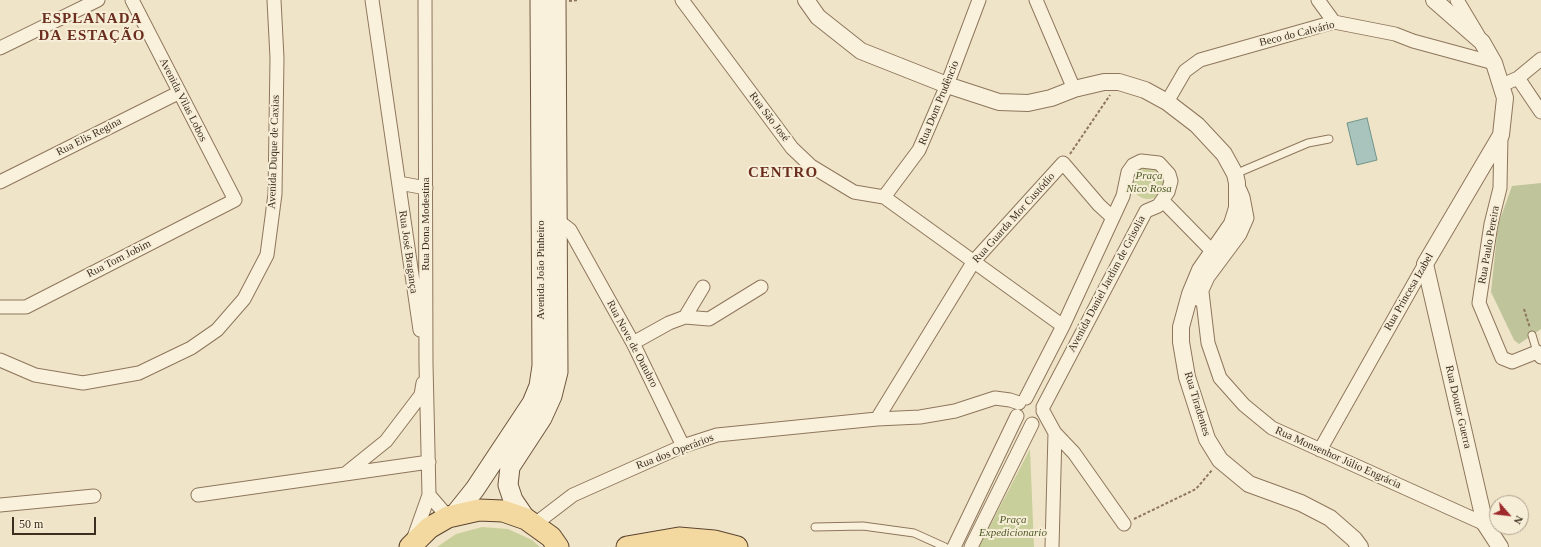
<!DOCTYPE html>
<meta charset="utf-8">
<style>
body{margin:0}
#map{position:relative;width:1541px;height:547px;overflow:hidden;background:#f0e4c8;font-family:Georgia,serif}
canvas{display:block}
.north{position:absolute;left:1489px;top:495px;width:40px;height:40px;box-sizing:border-box;background:#f7eed8;border:1px solid #ada18e;border-radius:50%;rotate:118deg;font-size:11px;font-weight:700;line-height:16px;text-align:center;color:#3d2e20}
.north::after{content:'';display:block;margin:auto;width:14px;height:18px;background:#9e2a2b;clip-path:polygon(50% 0,100% 100%,50% 72%,0 100%)}
.scale{position:absolute;left:12px;top:517px;width:84px;height:18px;box-sizing:border-box;border:2px solid #3d2e20;border-top:0;padding-left:5px;font-size:12px;line-height:14px;white-space:nowrap;color:#3d2e20;-webkit-text-stroke:3px #f7eed8;paint-order:stroke}
</style>
<div id="map">
<canvas width="1541" height="547"></canvas>
<div class="north">N</div>
<div class="scale">50 m</div>
</div>
<script>
const g = document.querySelector('canvas').getContext('2d');
g.lineJoin = 'round';
function fillPath(path, color) { g.fillStyle = color; g.fill(path, 'evenodd'); }
const toPath = rows => new Path2D(rows.map(r => 'M' + r).join(''));
function strokePath(path, color, width, dash) { g.strokeStyle = color; g.lineWidth = width; g.lineCap = dash ? 'butt' : 'round'; g.setLineDash(dash || []); g.stroke(path); }
function write(font, color, halo, rows, align = 'center') {
  g.font = font + ' Georgia,serif'; g.lineWidth = 4; g.setLineDash([]); g.textBaseline = 'middle'; g.strokeStyle = halo; g.fillStyle = color; for (const [text, x, y, turn = 0] of rows) {
    g.save(); g.translate(x, y); g.rotate((+turn || 0) * Math.PI / 180); g.textAlign = isNaN(turn) ? turn : align; if (halo) g.strokeText(text, 0, 0); g.fillText(text, 0, 0); g.restore();
  }
}
fillPath(toPath([
 '1132 183a16 16 0 1 1 32 0a16 16 0 1 1-32 0Z',
 [1030,449,1034,547,979,547],
 [482,527,508,529,532,540,540,547,437,547,456,534]
]), '#c9cf9b');
fillPath(toPath([
 [1541,183,1541,329,1519,344,1514,340,1491,292,1498,225,1512,186]
]), '#bfc49a');
const water = toPath([
 [1367,118,1377,160,1357,165,1347,123,1367,118]
]);
fillPath(water, '#a9c4bc');
strokePath(water, '#6f938a', 1);
const service = toPath([
 [1235,174,1308,143,1329,139],
 [1532,335,1537,352],
 [815,527,863,526,914,533,945,547]
]);
const minor = toPath([
 [372,0,420,330],
 [682,0,792,148,811,166,854,192,884,197,1063,326],
 [1036,0,1074,89],
 [1318,0,1334,22],
 [1457,0,1478,35],
 [0,48,98,0],
 [1518,78,1541,112],
 [1502,85,1518,78,1541,59],
 [1167,102,1185,71,1200,60,1334,22,1395,34,1413,41,1494,63],
 [1501,135,1500,188,1491,224,1479,303,1502,358,1512,362,1537,352,1541,357],
 [0,182,178,93],
 [399,183,426,188],
 [884,197,919,150,947,85,979,0],
 [1163,201,1213,252],
 [557,220,570,230,633,343,683,446],
 [1202,292,1208,343,1220,378,1244,405,1272,428,1485,524],
 [1198,299,1208,277,1240,234,1247,218,1243,197,1240,190],
 [0,307,26,307,235,200,132,0],
 [685,317,703,287],
 [633,343,669,323,685,317,709,319,761,287],
 [0,360,35,375,83,383,139,373,191,348,217,330,244,299,267,255,275,194,277,58,274,0],
 [1026,398,1063,326,1123,196,1128,172,1133,165,1141,161,1159,163,1169,174,1171,181,1168,192,1158,206,1146,211,1043,407],
 [1043,411,1055,433,1074,453,1124,524],
 [877,419,974,261,1063,163,1099,205,1112,217],
 [1320,450,1425,264],
 [345,474,386,441,421,395,423,383],
 [198,495,429,462],
 [429,495,448,517],
 [0,505,94,496],
 [535,524,573,495,683,446,717,435,877,419,920,417,955,411,995,398,1010,400,1019,403],
 [413,540,429,495,426,364,425,0],
 [954,547,1017,416],
 [971,547,1032,424],
 [1052,547,1055,433]
]);
const tertiary = toPath([
 [806,0,818,17,861,51,947,85,999,102,1028,103,1051,98,1074,89,1104,82,1119,82,1145,90,1167,102,1197,125,1224,154,1235,174,1237,183,1237,208,1232,224,1200,270,1190,294,1181,327,1181,342,1187,377,1207,439,1220,460,1249,484,1301,503,1330,518,1354,539,1360,547],
 [1434,0,1482,42,1494,63,1505,98,1501,135,1425,264,1485,524,1500,547]
]);
const secondary = toPath([
 [455,514,475,489,532,403,539,386,542,366,540,0],
 [526,519,513,500,508,485,510,467,542,418,552,396,558,372,556,0]
]);
const primary = toPath([
 [410,547,429,528,448,517,479,510,503,511,526,519,551,537,558,547],
 [627,547,679,538,714,541,737,547]
]);
strokePath(service, '#8d765c', 9);
strokePath(minor, '#8d765c', 15);
strokePath(tertiary, '#8d765c', 18);
strokePath(secondary, '#6f573f', 21);
strokePath(primary, '#5b4430', 23);
strokePath(toPath([
 [569,1,579,0],
 [1070,154,1110,95],
 [1524,309,1530,328],
 [1134,519,1196,489,1212,470]
]), '#8d765c', 2, [3, 2]);
strokePath(service, '#faf1dc', 7);
strokePath(minor, '#faf1dc', 13);
strokePath(tertiary, '#faf1dc', 16);
strokePath(secondary, '#faf1dc', 19);
strokePath(primary, '#f3d9a0', 21);
write('11px', '#3d2e20', '#f7eed8', [
 ["Beco do Calvário",1297,34,-14],
 ["Avenida Vilas Lobos",183,100,63],
 ["Rua Dom Prudêncio",939,103,-68],
 ["Rua São José",769,117,53],
 ["Rua Elis Regina",89,137,-27],
 ["Avenida Duque de Caxias",274,152,-88],
 ["Rua Guarda Mor Custódio",1014,218,-48],
 ["Rua Dona Modestina",426,224,-90],
 ["Rua Paulo Pereira",1489,245,-80],
 ["Rua José Bragança",408,252,82],
 ["Rua Tom Jobim",119,259,-27],
 ["Avenida João Pinheiro",541,270,-90],
 ["Avenida Daniel Jardim de Grisolia",1107,284,-62],
 ["Rua Princesa Izabel",1409,292,-60],
 ["Rua Nove de Outubro",632,344,62],
 ["Rua Tiradentes",1197,404,73],
 ["Rua Doutor Guerra",1458,407,77],
 ["Rua dos Operários",675,452,-21],
 ["Rua Monsenhor Júlio Engrácia",1338,458,24]
]);
write('italic 11px', '#4d5a26', '#f7eed8', [
 ["Praça",1149,176],
 ["Nico Rosa",1149,189],
 ["Praça",1013,520],
 ["Expedicionario",1013,533]
]);
g.letterSpacing = '1px';
write('bold 15px', '#6b2e1e', '#f7eed8', [
 ["ESPLANADA",92,19],
 ["DA ESTAÇÃO",92,36],
 ["CENTRO",783,173]
]);
g.letterSpacing = '0px';
</script>
